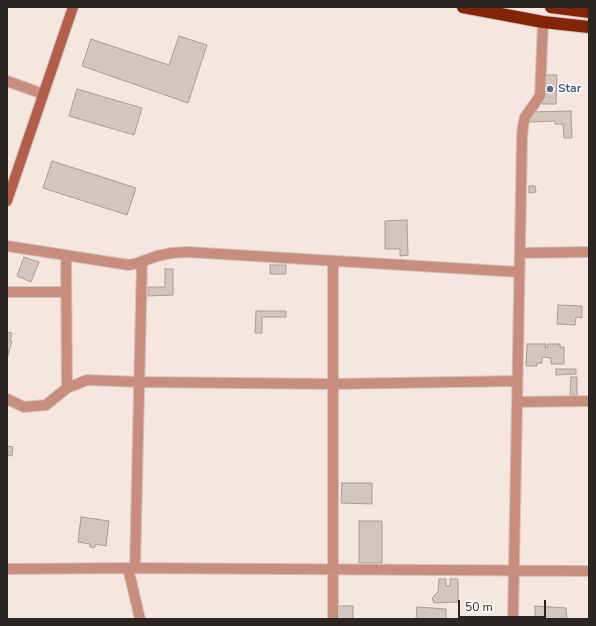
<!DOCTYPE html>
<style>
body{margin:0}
#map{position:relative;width:596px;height:626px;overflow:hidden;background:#f5e6df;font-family:"Nunito Sans",sans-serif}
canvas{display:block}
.frame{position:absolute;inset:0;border:8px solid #2b2623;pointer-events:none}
.scale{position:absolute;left:458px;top:600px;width:88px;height:18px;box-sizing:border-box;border:2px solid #2b2623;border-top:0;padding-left:5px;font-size:12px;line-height:14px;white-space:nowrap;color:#2b2623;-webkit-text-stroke:3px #fff;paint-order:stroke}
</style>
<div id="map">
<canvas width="596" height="626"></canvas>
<div class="frame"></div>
<div class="scale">50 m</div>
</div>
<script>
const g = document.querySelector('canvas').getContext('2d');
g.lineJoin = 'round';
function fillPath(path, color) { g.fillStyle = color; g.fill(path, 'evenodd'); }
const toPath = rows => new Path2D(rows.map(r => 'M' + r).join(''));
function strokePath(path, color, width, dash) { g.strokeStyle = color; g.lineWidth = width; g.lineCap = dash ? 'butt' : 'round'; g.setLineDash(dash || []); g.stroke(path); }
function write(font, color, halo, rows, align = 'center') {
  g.font = font + ' "Nunito Sans",sans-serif'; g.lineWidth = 3; g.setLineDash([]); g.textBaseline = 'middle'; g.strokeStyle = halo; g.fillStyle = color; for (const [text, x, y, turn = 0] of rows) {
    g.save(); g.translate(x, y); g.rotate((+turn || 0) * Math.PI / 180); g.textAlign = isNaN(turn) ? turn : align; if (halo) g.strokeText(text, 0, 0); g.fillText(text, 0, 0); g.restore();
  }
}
const building = toPath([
 [179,36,207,45,188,103,82,66,91,39,169,65,179,36],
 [543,75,557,75,556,104,542,104,543,75],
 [77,89,142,108,134,135,69,116,77,89],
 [571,111,572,138,564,138,563,124,555,124,555,121,530,122,530,112,571,111],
 [52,161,136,188,127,215,43,188,52,161],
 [529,186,535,186,536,192,529,193,529,186],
 [407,220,408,255,400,256,400,249,385,249,385,221,407,220],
 [24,257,39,262,31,282,17,276,24,257],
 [270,265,286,265,286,274,270,274,270,265],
 [165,269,173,269,173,295,148,296,148,287,165,287,165,269],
 [558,305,582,306,582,318,576,317,575,325,557,324,558,305],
 [256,311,286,311,286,317,262,317,262,333,255,333,256,311],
 [7,332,12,333,10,341,12,341,7,359,7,332],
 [527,344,546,344,545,348,547,348,548,344,560,344,560,347,564,347,564,364,551,364,551,358,542,357,542,363,537,363,537,366,526,366,527,344],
 [556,369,576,369,576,374,556,375,556,369],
 [571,377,577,377,577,395,570,395,571,377],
 [7,446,13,447,12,456,7,455,7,446],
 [342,483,372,483,372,504,341,503,342,483],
 [81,517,109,521,106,546,96,544,94,548,90,547,90,544,78,542,81,517],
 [359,521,382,521,382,563,359,563,359,521],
 [439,579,446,579,446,586,450,586,450,579,458,579,458,602,434,603,432,598,438,592,439,579],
 [337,606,353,606,353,619,337,619,337,606],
 [535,606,566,608,567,619,535,619,535,606],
 [417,607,446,609,446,619,416,619,417,607]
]);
fillPath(building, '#d4c6be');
strokePath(building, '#aa9c95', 1);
const street = toPath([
 [7,81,43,94],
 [7,246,129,265,138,263,157,256,172,253,187,252,519,272],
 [520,253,589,252],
 [66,255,67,388],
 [7,292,66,292],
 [7,399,24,407,46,405,67,388,87,380,140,382,334,384,517,381],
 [517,402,589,401],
 [128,568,140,619],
 [135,568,142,261],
 [7,569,128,568,589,571],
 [333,619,333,261],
 [513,619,522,137,523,126,525,117,540,96,543,22]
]);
const secondary = toPath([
 [7,201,73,7]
]);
const highway = toPath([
 [463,7,543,22,589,27],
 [551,7,589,12]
]);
strokePath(street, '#d1c3bd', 12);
strokePath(secondary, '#d1c3bd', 12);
strokePath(highway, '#d1c3bd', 14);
strokePath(street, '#c98d7e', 10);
strokePath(secondary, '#b35e49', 10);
strokePath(highway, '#842407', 12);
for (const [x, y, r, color] of [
 [550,89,4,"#5c6f8a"]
]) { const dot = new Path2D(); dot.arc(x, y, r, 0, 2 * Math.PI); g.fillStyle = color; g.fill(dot); strokePath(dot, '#fff', 1.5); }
write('bold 12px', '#4e5e75', '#fff', [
 ["Star",558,89]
], 'left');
</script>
